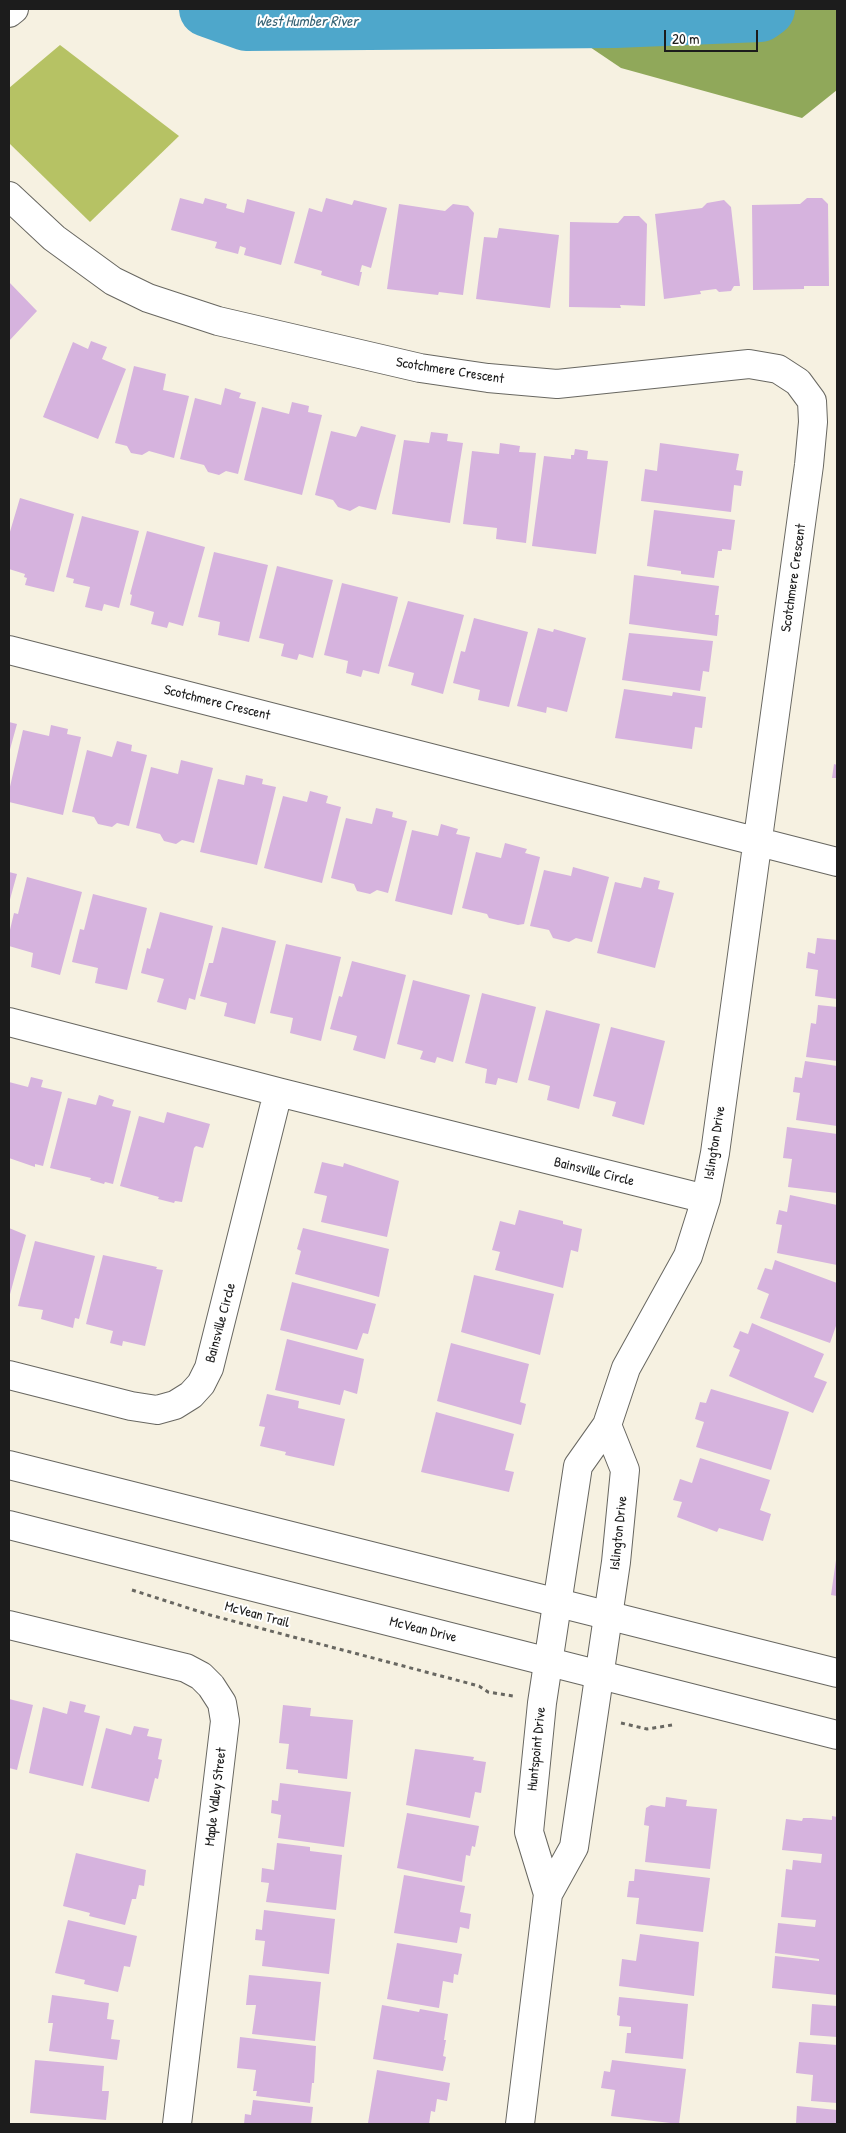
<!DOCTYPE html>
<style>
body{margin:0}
#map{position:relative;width:846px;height:2133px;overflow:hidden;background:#f6f1e1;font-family:"Patrick Hand",sans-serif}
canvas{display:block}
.frame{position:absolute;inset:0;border:10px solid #1c1c1c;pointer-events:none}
.scale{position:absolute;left:664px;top:30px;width:94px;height:22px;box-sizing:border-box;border:2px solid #1c1c1c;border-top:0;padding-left:6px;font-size:15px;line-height:18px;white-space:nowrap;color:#1c1c1c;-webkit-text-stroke:4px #fff;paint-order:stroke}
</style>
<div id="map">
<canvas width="846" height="2133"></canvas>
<div class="frame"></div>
<div class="scale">20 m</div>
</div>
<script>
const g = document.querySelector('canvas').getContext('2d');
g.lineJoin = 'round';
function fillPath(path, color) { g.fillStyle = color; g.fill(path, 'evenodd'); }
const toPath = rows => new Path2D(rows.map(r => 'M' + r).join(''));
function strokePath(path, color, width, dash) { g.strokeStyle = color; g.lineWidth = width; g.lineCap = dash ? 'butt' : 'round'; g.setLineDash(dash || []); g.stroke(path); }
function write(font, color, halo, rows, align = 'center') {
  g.font = font + ' "Patrick Hand",sans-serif'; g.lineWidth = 4; g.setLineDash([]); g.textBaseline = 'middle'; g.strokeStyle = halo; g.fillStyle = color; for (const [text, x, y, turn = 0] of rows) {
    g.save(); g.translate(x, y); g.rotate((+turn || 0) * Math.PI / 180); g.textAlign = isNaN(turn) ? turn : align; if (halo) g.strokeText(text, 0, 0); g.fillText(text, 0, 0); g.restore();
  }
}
fillPath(toPath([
 [60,45,179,136,90,222,9,143,9,88]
]), '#b6c264');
fillPath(toPath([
 [553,9,837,9,837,90,802,118,621,68,541,14]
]), '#90a85a');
strokePath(toPath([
 [207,9,246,23,615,20,760,14,767,9]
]), '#4ea7cb', 56);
fillPath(toPath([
 [180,198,203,204,205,198,227,204,226,208,244,213,247,199,295,212,281,265,244,255,246,248,240,246,238,254,215,248,217,242,171,230],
 [326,198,352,205,354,200,387,208,371,268,362,265,360,272,362,272,359,286,321,275,322,271,294,263,309,208,322,212],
 [807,198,822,198,828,204,829,286,804,286,804,289,753,290,752,205,800,204],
 [724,200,731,207,740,286,734,286,731,291,719,292,716,289,700,291,701,294,664,299,655,214,702,208,707,203],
 [399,204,445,211,453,204,468,206,474,213,463,295,439,292,438,295,387,289],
 [624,216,639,216,647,224,645,306,620,305,621,308,569,307,570,222,618,223],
 [499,228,559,235,550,308,476,299,484,237,497,238],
 [9,282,37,311,9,341],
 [91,341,107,347,102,359,126,369,98,439,43,417,73,342,88,349],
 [134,366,166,374,163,390,189,396,174,458,149,451,142,455,131,453,127,446,115,443],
 [225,388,241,393,239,398,256,402,238,474,226,471,219,475,208,472,204,465,180,459,195,398,221,405],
 [292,402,309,406,308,412,322,415,302,495,244,480,262,407,289,414],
 [361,426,396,435,376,510,359,506,350,511,338,507,333,500,315,495,331,431,356,437],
 [431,432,448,434,447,441,463,443,450,523,392,514,404,440,429,443],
 [500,443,520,446,519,452,536,453,526,543,496,539,497,528,463,524,472,451,499,454],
 [660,443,739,454,736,470,743,471,741,486,734,485,731,512,641,501,645,469,657,471],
 [575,449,588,451,587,459,608,461,596,554,532,546,544,456,571,459,571,455,574,455],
 [20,498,74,514,54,592,25,585,27,578,24,577,25,574,9,569,9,535],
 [654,510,735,520,731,550,722,549,722,551,718,551,714,578,681,574,681,571,647,566],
 [82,516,139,531,119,608,104,604,102,611,85,607,90,587,73,583,74,579,66,577],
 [147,531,205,547,183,626,169,622,167,628,151,624,154,612,130,605,132,595,130,594],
 [214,552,268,565,249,642,218,635,220,622,198,617],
 [277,566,333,580,313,658,299,654,297,660,281,656,284,644,259,638],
 [634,575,719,586,715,615,719,615,717,636,629,624],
 [342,583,398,597,379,674,363,670,361,677,346,673,348,661,324,655],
 [408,601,464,615,443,694,411,685,414,673,388,666],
 [474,618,528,632,509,707,478,700,480,690,453,683,461,651,465,652],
 [538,628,553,632,554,629,586,638,567,712,547,707,546,713,517,706],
 [629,633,713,641,709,672,703,671,700,691,622,680],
 [624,689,672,696,673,692,706,697,702,728,695,727,692,749,615,738],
 [9,722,17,724,9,753],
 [51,725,68,729,67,734,81,737,63,815,9,802,9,791,23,730,49,736],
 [117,741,132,745,131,751,147,755,129,826,117,823,112,827,98,824,94,817,72,812,87,750,112,757],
 [181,760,213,768,194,843,182,840,176,844,164,841,160,834,136,828,151,767,178,774],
 [834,764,837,765,837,778,832,778],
 [246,775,263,779,262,784,276,787,257,865,200,852,218,779,244,785],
 [310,791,328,796,326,803,341,807,322,883,264,868,283,796,307,802],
 [376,808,393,812,392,817,407,821,388,893,377,890,370,894,357,891,354,884,331,878,346,818,372,824],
 [441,824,458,829,456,834,470,837,452,915,395,901,412,830,438,836],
 [505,843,527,849,525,853,540,857,524,924,518,925,489,918,487,914,462,908,476,852,501,858],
 [573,867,609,877,592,942,576,938,569,942,553,938,549,930,530,926,544,870,571,876],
 [9,872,17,874,9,903],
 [27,877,82,892,60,975,31,967,33,953,9,946,9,934,14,913,18,914],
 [644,877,660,881,658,889,674,893,655,968,597,953,615,882,641,888],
 [93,894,147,908,127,990,95,983,98,968,72,962,80,929,84,930],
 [160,912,213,926,195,1000,189,998,186,1010,157,1002,164,979,141,973,147,948,150,949],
 [222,927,276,941,255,1024,224,1016,227,1003,200,996,209,963,213,963],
 [817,938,837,940,837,999,815,996,818,970,806,968,808,952,815,954],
 [286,944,341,957,321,1041,290,1033,293,1018,270,1013],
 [352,961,406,975,385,1059,353,1050,357,1036,330,1029,339,996,342,997],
 [413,980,470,995,453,1062,437,1057,435,1063,420,1059,423,1051,397,1044],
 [482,993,536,1007,517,1083,498,1078,496,1085,485,1083,487,1069,465,1063],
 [818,1005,837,1007,837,1061,806,1057,811,1023,816,1024],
 [546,1010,600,1024,579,1109,547,1100,550,1086,528,1080],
 [611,1027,665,1041,644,1125,612,1116,616,1102,593,1096],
 [805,1061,837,1066,837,1126,796,1120,800,1093,793,1092,795,1077,802,1078],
 [31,1077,43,1080,41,1087,62,1092,43,1166,35,1164,35,1167,9,1158,9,1082,28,1087],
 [99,1095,114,1100,112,1106,131,1111,113,1184,105,1182,104,1184,90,1180,91,1178,50,1168,68,1098,96,1105],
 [167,1112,210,1124,203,1148,196,1146,194,1148,182,1202,175,1201,174,1203,158,1199,159,1197,120,1186,139,1116,164,1123],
 [787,1127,837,1134,837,1193,788,1187,792,1159,783,1158],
 [322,1162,343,1167,344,1163,399,1181,387,1237,321,1222,327,1196,314,1193],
 [790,1195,837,1205,837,1265,777,1253,782,1225,776,1224,779,1210,787,1212],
 [519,1210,563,1221,563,1224,582,1229,578,1252,571,1250,563,1288,495,1270,500,1252,492,1250,500,1221,515,1225],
 [9,1228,26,1235,9,1298],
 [303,1228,389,1249,379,1297,295,1274,301,1251,297,1249],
 [35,1241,95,1256,79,1319,75,1318,73,1328,41,1319,43,1310,18,1306],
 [103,1255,157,1267,156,1269,163,1270,145,1346,123,1341,122,1346,110,1343,113,1331,86,1324],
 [775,1260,837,1283,837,1323,830,1343,760,1318,769,1294,757,1289,765,1268,772,1270],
 [474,1275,554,1294,540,1355,461,1332],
 [292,1282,376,1304,368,1334,363,1333,357,1350,280,1330],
 [752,1323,824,1354,814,1377,827,1382,813,1413,729,1376,740,1350,733,1347,740,1331,748,1334],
 [287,1339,364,1359,357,1394,344,1390,340,1405,275,1390],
 [451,1343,529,1364,520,1402,526,1404,521,1425,437,1401],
 [711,1389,789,1412,771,1470,696,1447,704,1422,695,1419,700,1402,706,1403],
 [267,1394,299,1401,298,1408,345,1419,334,1466,285,1455,286,1452,260,1446,265,1427,259,1426],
 [436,1412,514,1434,505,1470,514,1472,509,1492,421,1472],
 [700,1458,770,1480,760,1510,771,1514,763,1541,719,1528,717,1532,677,1517,682,1502,673,1500,680,1479,692,1483],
 [836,1560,837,1560,837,1596,831,1595],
 [9,1699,33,1705,17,1770,9,1768],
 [70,1701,86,1705,84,1712,100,1716,83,1786,29,1773,43,1707,67,1714],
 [283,1705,311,1708,310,1716,353,1720,347,1779,298,1773,298,1770,286,1769,289,1744,279,1743],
 [134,1726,149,1729,147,1736,162,1739,158,1759,162,1760,158,1779,155,1778,149,1802,91,1788,106,1728,131,1735],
 [415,1749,474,1757,473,1760,486,1762,481,1793,475,1792,470,1818,406,1805],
 [280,1783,351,1792,344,1847,278,1838,281,1815,271,1813,272,1800,278,1801],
 [666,1797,687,1800,686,1806,717,1809,710,1869,645,1862,649,1826,644,1825,646,1808,651,1805,665,1807],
 [407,1813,479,1826,475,1847,472,1846,470,1856,466,1855,462,1882,397,1868],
 [832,1816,837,1817,837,1995,772,1988,775,1956,819,1961,819,1959,775,1953,778,1923,815,1927,816,1920,781,1917,786,1869,792,1870,793,1860,821,1863,822,1854,782,1850,786,1819,802,1821,803,1818,811,1818,832,1820],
 [277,1843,310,1847,310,1851,342,1855,336,1910,266,1902,269,1883,261,1882,262,1868,274,1870],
 [76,1853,146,1870,144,1886,139,1885,136,1899,132,1899,125,1925,89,1916,90,1913,63,1906],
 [635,1869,710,1878,703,1932,636,1924,639,1898,627,1897,629,1881,634,1881],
 [404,1875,465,1886,460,1912,471,1914,469,1929,460,1927,457,1943,394,1933],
 [264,1910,335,1919,329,1974,262,1966,265,1941,255,1940,256,1929,262,1930],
 [68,1920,137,1936,130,1967,124,1966,118,1992,84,1984,85,1980,55,1973],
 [640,1934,699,1942,694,1996,619,1986,622,1959,636,1961],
 [397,1943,462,1954,458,1975,454,1974,453,1983,443,1981,439,2008,387,1999],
 [249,1975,321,1982,315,2041,252,2034,256,2005,246,2005],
 [52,1995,109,2003,107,2019,114,2020,111,2039,120,2040,117,2060,49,2051,53,2023,48,2023],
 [619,1997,688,2004,683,2059,625,2053,627,2033,631,2033,631,2027,619,2026,620,2016,617,2015],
 [812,2004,837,2006,837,2037,810,2035],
 [382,2005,419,2012,420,2009,448,2014,444,2040,446,2040,443,2056,446,2057,443,2071,373,2059],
 [240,2037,316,2046,314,2083,312,2083,310,2103,256,2096,257,2091,253,2091,256,2070,237,2068],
 [799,2042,837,2045,837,2103,811,2101,813,2075,796,2073],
 [35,2060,104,2066,102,2091,109,2091,106,2120,30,2113],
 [612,2060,686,2069,679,2124,611,2116,615,2090,601,2088,604,2071,610,2072],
 [377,2070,450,2083,447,2101,437,2099,435,2112,431,2111,429,2124,368,2123],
 [253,2100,313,2107,311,2124,244,2124,245,2114,251,2115],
 [797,2106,837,2110,837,2124,796,2124]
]), '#d6b3de');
const minor = toPath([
 [9,196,54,238,113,281,148,298,218,321,420,368,488,378,557,384,749,364,778,369,798,382,812,401,813,422,809,465,715,1153,706,1199,688,1256,626,1368,607,1425,578,1466,542,1703,529,1832,548,1894],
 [9,650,837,862],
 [9,1022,278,1092,209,1368,201,1384,191,1395,175,1405,157,1410,131,1406,9,1375],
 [278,1092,706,1199],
 [9,1625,186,1668,201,1676,211,1686,222,1703,225,1721,177,2124],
 [520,2124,548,1894,574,1847,616,1562,625,1470,607,1425]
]);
const secondary = toPath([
 [9,13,14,9],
 [9,1465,837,1673],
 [9,1525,837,1735]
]);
strokePath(minor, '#686761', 30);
strokePath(secondary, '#686761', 30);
strokePath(toPath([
 [132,1590,210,1615,479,1686,488,1692,513,1696],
 [621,1723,647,1729,672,1725]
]), '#686761', 3, [4, 4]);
strokePath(minor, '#fff', 28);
strokePath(secondary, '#fff', 28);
write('14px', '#1c1c1c', '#fff', [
 ["Scotchmere Crescent",450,371,9],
 ["Scotchmere Crescent",794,578,-82],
 ["Scotchmere Crescent",217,703,14],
 ["Islington Drive",715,1143,-81],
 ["Bainsville Circle",594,1172,14],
 ["Bainsville Circle",221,1323,-75],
 ["Islington Drive",619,1533,-84],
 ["McVean Trail",257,1615,15],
 ["McVean Drive",423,1630,14],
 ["Huntspoint Drive",537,1749,-84],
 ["Maple Valley Street",216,1797,-83]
]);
write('italic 15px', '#356274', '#fff', [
 ["West Humber River",307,22]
]);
</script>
